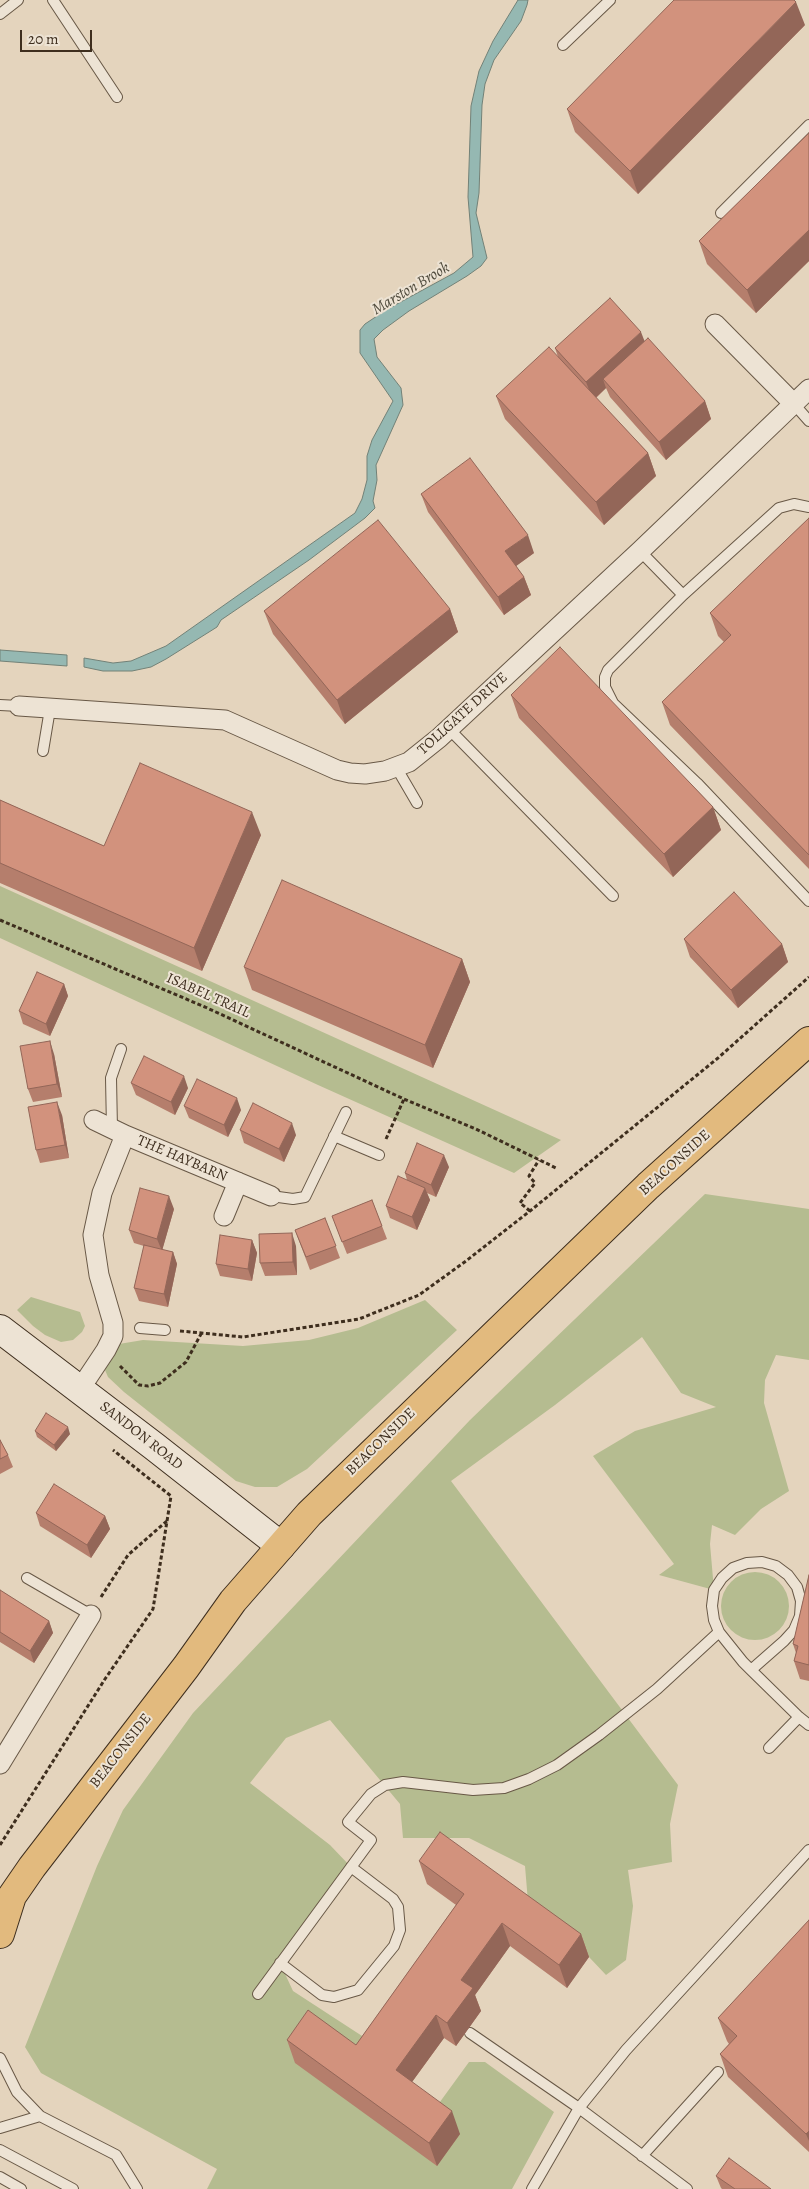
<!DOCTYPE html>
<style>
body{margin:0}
#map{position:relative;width:809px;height:2189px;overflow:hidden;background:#e4d4bd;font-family:Alegreya,serif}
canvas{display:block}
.scale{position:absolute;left:20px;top:30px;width:72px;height:22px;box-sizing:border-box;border:2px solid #3e2e1e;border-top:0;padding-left:6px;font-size:15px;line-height:18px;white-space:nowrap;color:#3e2e1e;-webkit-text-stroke:4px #ede3d4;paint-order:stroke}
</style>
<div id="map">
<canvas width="809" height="2189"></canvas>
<div class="scale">20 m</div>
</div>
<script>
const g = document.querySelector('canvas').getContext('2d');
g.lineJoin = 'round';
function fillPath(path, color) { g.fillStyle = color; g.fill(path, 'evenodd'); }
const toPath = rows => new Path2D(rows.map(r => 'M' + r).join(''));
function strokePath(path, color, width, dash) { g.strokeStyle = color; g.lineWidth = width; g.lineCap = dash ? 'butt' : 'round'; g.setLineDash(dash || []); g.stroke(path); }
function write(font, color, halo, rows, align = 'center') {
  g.font = font + ' Alegreya,serif'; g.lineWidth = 4; g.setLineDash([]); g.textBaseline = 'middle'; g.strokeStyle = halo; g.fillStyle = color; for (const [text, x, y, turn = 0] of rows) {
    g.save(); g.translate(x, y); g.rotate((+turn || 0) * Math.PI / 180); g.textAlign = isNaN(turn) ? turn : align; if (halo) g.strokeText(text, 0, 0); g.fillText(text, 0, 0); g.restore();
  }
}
fillPath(toPath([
 [0,886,561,1140,514,1173,318,1085,0,938],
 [705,1194,809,1209,809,1360,776,1355,765,1380,764,1403,789,1491,761,1509,735,1535,712,1525,710,1544,714,1590,659,1575,674,1564,593,1456,635,1431,716,1407,681,1393,642,1337,555,1405,451,1481,678,1785,670,1824,672,1862,628,1870,633,1906,626,1960,606,1975,589,1957,529,1914,525,1866,469,1838,403,1838,400,1804,330,1720,286,1738,250,1783,330,1845,351,1867,280,1963,293,1991,379,2047,364,2068,437,2106,469,2062,485,2062,554,2112,512,2189,207,2189,217,2169,41,2073,25,2047,97,1866,123,1810,193,1713,470,1420],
 [31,1297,80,1312,85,1326,82,1332,73,1340,61,1342,45,1335,33,1326,17,1310],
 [425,1300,457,1330,307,1469,277,1487,255,1487,236,1481,124,1392,108,1377,105,1370,109,1358,119,1344,143,1340,243,1346,309,1340,358,1328],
 '721 1606a34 34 0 1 1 68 0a34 34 0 1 1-68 0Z'
]), '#b5bc90');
const water = toPath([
 [518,0,528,0,527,5,521,21,494,60,485,84,482,105,479,193,476,213,487,258,481,266,467,276,409,311,383,330,374,339,377,357,401,388,403,405,376,465,377,480,373,501,375,508,365,518,309,560,221,620,217,627,166,659,151,667,132,671,103,671,84,667,84,658,113,663,131,661,166,646,355,513,362,499,367,480,367,456,372,440,393,401,360,353,360,330,365,324,386,310,454,273,473,257,468,197,471,106,479,71,493,41,518,0],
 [0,650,67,655,67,666,0,661,0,650]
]);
fillPath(water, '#95b8b2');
strokePath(water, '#728177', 1);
const service = toPath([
 [53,0,117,97],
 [0,14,18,0],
 [563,45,610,0],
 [721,213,809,125],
 [794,404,809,421],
 [809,507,794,504,779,508,683,595,608,670,605,677,605,687,613,703,697,783,809,901],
 [640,551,683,595],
 [0,705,19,706],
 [449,729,613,896],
 [43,751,50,709],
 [396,767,417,803],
 [112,1129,111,1078,121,1049],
 [334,1136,379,1155],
 [271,1196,293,1199,305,1197,346,1112],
 [140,1328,165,1330],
 [27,1578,91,1615],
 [751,1670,784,1641,794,1630,800,1616,801,1601,797,1587,788,1575,776,1566,762,1562,747,1563,733,1568,722,1578,714,1590,712,1606,714,1620,719,1632,743,1662,751,1670,799,1717,809,1725],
 [769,1748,799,1717],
 [280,1963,322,1995,334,1997,358,1990,394,1946,400,1930,398,1907,393,1899,351,1867],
 [258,1994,371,1840,348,1822,371,1794,385,1785,403,1782,473,1790,504,1788,529,1779,557,1765,599,1735,657,1689,719,1632],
 [470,2033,579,2108,687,2189],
 [0,2058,17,2092,40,2116,116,2155,137,2189],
 [0,2128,40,2116],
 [0,2150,73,2189],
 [642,2156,718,2072],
 [0,2177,21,2189],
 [532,2189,579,2108,626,2050,809,1850]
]);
const minor = toPath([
 [715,324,794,404],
 [19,706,225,720,337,770,350,773,365,774,385,771,409,762,439,738,640,551,809,389],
 [94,1120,125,1135],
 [224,1216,238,1182],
 [80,1389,106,1350,113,1336,113,1323,99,1275,93,1235,102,1193,125,1135,271,1196],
 [0,1764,91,1615]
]);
const secondary = toPath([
 [0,1329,155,1447,281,1546]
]);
const trunk = toPath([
 [0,1934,12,1896,32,1867,186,1667,233,1601,309,1514,648,1186,809,1041]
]);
strokePath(service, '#685846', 12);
strokePath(minor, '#685846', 21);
strokePath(secondary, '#3e2e1e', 30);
strokePath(trunk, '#3e2e1e', 30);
strokePath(toPath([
 [0,920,205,1007,404,1099,476,1129,556,1168],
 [386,1139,404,1099],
 [530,1211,520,1203,535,1183,529,1176,539,1160],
 [180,1331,243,1337,359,1319,419,1295,466,1261,530,1211,718,1058,809,977],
 [120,1366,139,1385,148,1386,160,1383,186,1362,201,1334],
 [101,1597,128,1555,168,1520],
 [0,1845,105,1679,153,1609,171,1496,113,1450]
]), '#3e2e1e', 3, [4, 2.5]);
strokePath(service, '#ede3d4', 10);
strokePath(minor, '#ede3d4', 19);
strokePath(secondary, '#ede3d4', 28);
strokePath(trunk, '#e2ba7e', 28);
fillPath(toPath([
 [805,25,638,194,575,132,567,109],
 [809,133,809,261,756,313,707,264,699,241],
 [644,341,705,401,711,419,666,460,610,397,606,388,596,398,648,453,656,476,604,525,505,419,496,396,558,357,555,348],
 [421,494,534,553,516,566,524,577,531,595,504,615,428,512],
 [809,518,809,869,670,725,662,702,724,642,718,636,710,613],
 [450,609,458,632,345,724,273,634,264,611],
 [511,695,713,807,721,830,673,877,519,718],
 [0,800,104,846,261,835,202,971,0,883],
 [684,939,782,944,788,962,738,1008,690,957],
 [462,959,470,982,433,1068,252,990,244,967],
 [64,984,68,996,50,1036,23,1024,19,1011],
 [54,1054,62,1097,33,1102,28,1089],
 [131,1083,188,1088,175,1115,136,1095],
 [184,1106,241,1110,228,1137,189,1118],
 [62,1115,69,1158,40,1163,36,1150],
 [240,1130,296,1135,284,1162,244,1143],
 [449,1167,436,1197,427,1193,430,1200,417,1230,390,1218,386,1206,407,1180,405,1173],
 [372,1200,387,1239,347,1254,332,1216],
 [174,1209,162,1250,173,1252,177,1264,168,1307,139,1301,134,1288,144,1246,134,1243,129,1230],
 [325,1218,340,1258,310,1270,295,1230],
 [252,1240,257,1253,252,1281,220,1276,216,1264],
 [296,1246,297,1275,265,1276,260,1263],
 [35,1431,70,1434,56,1451,37,1437],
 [0,1440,8,1455,13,1467,0,1474],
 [36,1513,105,1516,110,1529,91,1558,40,1526],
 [809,1575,809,1681,800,1679,794,1661,796,1653,793,1644],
 [0,1590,49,1621,53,1633,34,1663,0,1642],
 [419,1861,581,1934,589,1957,567,1988,510,1946,475,1995,481,2011,456,2046,444,2038,412,2082,460,2134,437,2166,295,2063,287,2040,356,2045,456,1905,427,1884],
 [809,1920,809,2152,728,2077,720,2054,729,2044,727,2041,718,2018],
 [716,2176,771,2189,722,2189,721,2188]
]), '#b57e6c');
fillPath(toPath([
 [796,2,805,25,638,194,630,171],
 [809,230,809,261,756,313,747,290],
 [641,332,648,350,603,379,606,388,593,400,586,382],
 [705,401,711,419,666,460,659,442],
 [648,453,656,476,604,525,596,502],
 [528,535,534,553,512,569,505,551],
 [524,577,531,595,504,615,498,597],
 [450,609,458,632,345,724,337,700],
 [713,807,721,830,673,877,664,854],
 [252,812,261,835,202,971,194,948],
 [782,944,788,962,738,1008,731,990],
 [462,959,470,982,433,1068,425,1045],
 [64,984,68,996,50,1036,46,1024],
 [50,1041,54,1054,62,1097,57,1084],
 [184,1076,188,1088,175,1115,171,1102],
 [237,1098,241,1110,228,1137,224,1125],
 [57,1102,62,1115,69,1158,65,1145],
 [292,1123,296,1135,284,1162,279,1149],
 [444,1155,449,1167,436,1197,431,1185],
 [425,1188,430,1200,417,1230,412,1217],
 [169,1196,174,1209,162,1251,157,1239],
 [292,1233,296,1246,297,1275,293,1262],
 [252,1240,257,1253,252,1281,248,1269],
 [173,1252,177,1264,168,1307,164,1294],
 [68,1427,70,1434,56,1451,54,1445],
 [105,1516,110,1529,91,1558,87,1545],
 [49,1621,53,1633,34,1663,30,1651],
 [502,1923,510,1946,475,1995,481,2011,456,2046,447,2023,461,1980],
 [581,1934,589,1957,567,1988,559,1965],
 [436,2015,444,2038,404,2093,396,2070],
 [452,2111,460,2134,437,2166,429,2143],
 [809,2131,809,2141,806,2134]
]), '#936658');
const building = toPath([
 [674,0,794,0,796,2,630,171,567,109,674,0],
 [809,133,809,230,747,290,699,241,809,133],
 [610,298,641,332,586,382,555,348,610,298],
 [648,338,705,401,659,442,603,379,648,338],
 [549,347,648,453,596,502,496,396,549,347],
 [470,458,528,535,505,551,524,577,498,597,421,494,470,458],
 [809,518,809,855,662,702,731,635,710,613,809,518],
 [378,520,450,609,337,700,264,611,378,520],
 [560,647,713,807,664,854,511,695,560,647],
 [140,763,252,812,194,948,0,863,0,800,104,846,140,763],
 [282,880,462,959,425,1045,244,967,282,880],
 [734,892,782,944,731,990,684,939,734,892],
 [37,972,64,984,46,1024,19,1011,37,972],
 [50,1041,57,1084,28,1089,20,1046,50,1041],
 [144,1056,184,1076,171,1102,131,1083,144,1056],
 [197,1079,237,1098,224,1125,184,1106,197,1079],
 [57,1102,65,1145,36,1150,28,1107,57,1102],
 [253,1103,292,1123,279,1149,240,1130,253,1103],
 [417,1143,444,1155,431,1185,405,1173,417,1143],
 [398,1176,425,1188,412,1217,386,1206,398,1176],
 [140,1188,169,1196,157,1239,129,1230,140,1188],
 [372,1200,382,1226,342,1242,332,1216,372,1200],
 [325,1218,336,1246,306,1257,295,1230,325,1218],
 [292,1233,293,1262,260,1263,259,1234,292,1233],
 [220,1235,252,1240,248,1269,216,1264,220,1235],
 [144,1245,173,1252,164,1294,134,1288,144,1245],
 [46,1413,68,1427,54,1445,35,1431,46,1413],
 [0,1440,8,1455,0,1459,0,1440],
 [54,1484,105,1516,87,1545,36,1513,54,1484],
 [809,1575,809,1665,794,1661,798,1646,793,1644,809,1575],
 [0,1590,49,1621,30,1651,0,1632,0,1590],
 [440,1832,581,1934,559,1965,502,1923,461,1980,473,1988,447,2023,436,2015,396,2070,452,2111,429,2143,287,2040,308,2010,356,2045,464,1894,419,1861,440,1832],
 [809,1920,809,2131,806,2134,720,2054,737,2036,718,2018,809,1920],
 [729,2158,771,2189,735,2189,716,2176,729,2158]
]);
fillPath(building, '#d2927d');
strokePath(building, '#936658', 1);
write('15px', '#3e2e1e', '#ede3d4', [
 ["TOLLGATE DRIVE",463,714,-42],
 ["ISABEL TRAIL",208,996,24],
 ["THE HAYBARN",182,1159,23],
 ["BEACONSIDE",675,1163,-42],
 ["SANDON ROAD",141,1436,38],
 ["BEACONSIDE",381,1442,-44],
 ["BEACONSIDE",121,1751,-52]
]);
write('italic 16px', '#4f4a3c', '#ede3d4', [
 ["Marston Brook",411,289,-31]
]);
</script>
